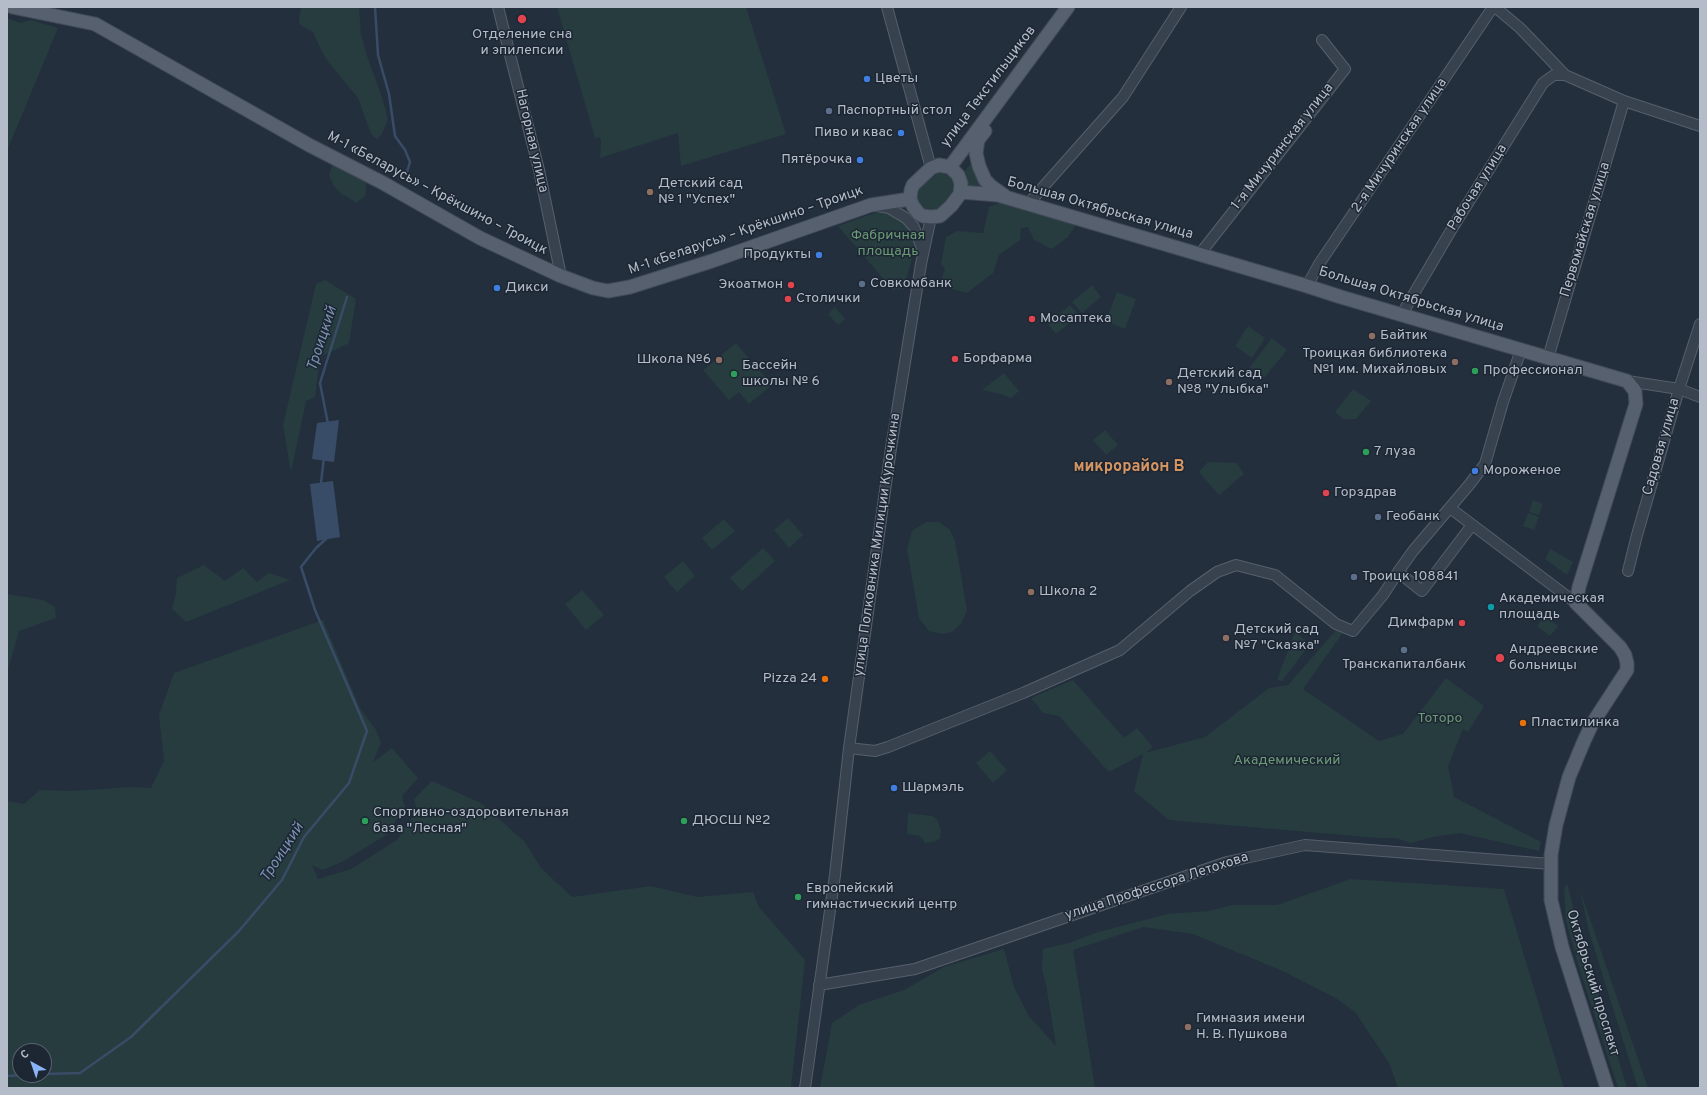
<!DOCTYPE html>
<meta charset="utf-8">
<style>
body{margin:0}
#map{position:relative;width:1707px;height:1095px;overflow:hidden;background:#242f3e;font-family:Overpass,sans-serif}
canvas{display:block}
.frame{position:absolute;inset:0;border:8px solid #b4bcc9;pointer-events:none}
.north{position:absolute;left:12px;top:1043px;width:40px;height:40px;box-sizing:border-box;background:#1d2633;border:1px solid #59626f;border-radius:50%;rotate:320deg;font-size:11px;font-weight:700;line-height:16px;text-align:center;color:#b4bcc9}
.north::after{content:'';display:block;margin:auto;width:14px;height:18px;background:#8ab4f8;clip-path:polygon(50% 0,100% 100%,50% 72%,0 100%)}
</style>
<div id="map">
<canvas width="1707" height="1095"></canvas>
<div class="frame"></div>
<div class="north">С</div>
</div>
<script>
const g = document.querySelector('canvas').getContext('2d');
g.lineJoin = 'round';
function fillPath(path, color) { g.fillStyle = color; g.fill(path, 'evenodd'); }
const toPath = rows => new Path2D(rows.map(r => 'M' + r).join(''));
function strokePath(path, color, width, dash) { g.strokeStyle = color; g.lineWidth = width; g.lineCap = dash ? 'butt' : 'round'; g.setLineDash(dash || []); g.stroke(path); }
function write(font, color, halo, rows, align = 'center') {
  g.font = font + ' Overpass,sans-serif'; g.lineWidth = 3; g.setLineDash([]); g.textBaseline = 'middle'; g.strokeStyle = halo; g.fillStyle = color; for (const [text, x, y, turn = 0] of rows) {
    g.save(); g.translate(x, y); g.rotate((+turn || 0) * Math.PI / 180); g.textAlign = isNaN(turn) ? turn : align; if (halo) g.strokeText(text, 0, 0); g.fillText(text, 0, 0); g.restore();
  }
}
fillPath(toPath([
 [301,7,359,7,361,34,366,53,382,97,388,119,382,134,377,139,371,134,358,98,329,63,323,54,313,32,300,25,299,21],
 [557,7,746,7,786,134,681,166,678,133,600,158,601,140,599,137,595,138],
 [7,18,20,23,31,20,58,28,7,151],
 [973,160,974,172,978,181,985,191,976,191,968,185,964,178,965,171],
 [333,162,366,178,366,190,365,196,356,203,346,196,341,194,334,186,329,175],
 [940,170,950,174,957,189,938,211,932,212,924,210,918,204,916,193,920,185,933,172],
 [1005,201,1077,223,1068,237,1052,249,1034,240,1028,227,1021,228,1020,240,999,255,993,273,967,293,945,287,941,280,945,269,941,264,946,237,957,231,983,233,989,207],
 [883,210,898,217,911,229,916,242,904,289,893,290,838,226],
 [325,280,356,299,349,343,320,357,315,397,306,401,291,472,283,425,316,284],
 [1092,285,1101,297,1082,313,1072,302],
 [1117,292,1136,299,1125,329,1106,321],
 [1070,305,1079,315,1056,334,1048,324],
 [835,307,845,319,838,325,828,314],
 [1248,326,1265,338,1252,358,1235,346],
 [1272,338,1287,350,1264,378,1250,367],
 [736,343,772,385,749,404,739,392,729,400,703,370],
 [1004,373,1019,391,1011,398,1001,394,982,390],
 [1353,389,1371,401,1356,419,1343,419,1335,412],
 [1105,430,1118,445,1106,455,1093,440],
 [1208,462,1237,463,1244,474,1219,495,1199,472],
 [1533,500,1543,504,1539,515,1529,512],
 [1528,513,1539,517,1534,530,1523,526],
 [788,518,803,535,789,548,774,530],
 [724,519,735,531,712,550,702,538],
 [926,522,939,522,950,530,955,541,967,611,961,624,952,632,942,634,929,631,919,618,907,549,912,531],
 [763,548,775,561,742,591,730,578],
 [1550,549,1573,562,1567,575,1545,559],
 [683,561,695,576,677,592,664,577],
 [204,565,225,581,243,568,257,582,269,573,290,580,186,622,172,609,176,593,177,578],
 [582,590,604,615,586,630,565,604],
 [7,594,43,600,55,607,56,618,19,631,7,673],
 [1545,616,1558,626,1550,636,1537,626],
 [323,620,360,708,376,730,381,743,373,762,392,748,418,778,402,796,405,807,386,835,342,862,322,870,312,865,318,879,351,869,397,840,417,810,414,799,432,781,481,803,525,842,541,868,572,897,651,886,697,897,753,892,759,907,805,960,791,1088,7,1088,7,801,24,804,40,790,71,791,132,787,151,788,164,761,159,715,174,673],
 [20,1051,44,1051,44,1075,20,1075],
 [1337,629,1342,634,1303,689,1379,741,1403,734,1446,678,1484,706,1468,732,1463,729,1448,766,1454,797,1541,842,1539,851,1460,833,1433,837,1411,843,1396,838,1378,838,1169,820,1134,791,1143,754,1109,772,1059,716,1043,713,1031,698,1073,680,1124,738,1137,728,1153,747,1145,753,1205,737,1269,688,1288,685],
 [1295,632,1310,644,1282,681,1277,680],
 [990,751,1007,770,993,783,976,763],
 [908,813,932,816,937,819,941,831,940,838,934,842,925,843,920,836,907,834],
 [1351,879,1504,889,1564,1088,1398,1088,1389,1063,1355,1012,1337,999,1285,972,1193,934,1143,927,1073,950,1095,1088,820,1088,832,1023,859,1005,904,990,944,967,1004,949,1014,987,1029,1016,1056,1046,1046,985,1042,970,1043,949,1069,943,1098,932,1168,914,1209,911,1232,905,1277,905],
 [1567,883,1579,929,1627,1088,1618,1088,1578,964,1566,921,1564,890],
 [1580,890,1648,1088,1638,1088,1590,935]
]), '#263c3f');
fillPath(toPath([
 [339,420,334,462,312,459,317,423],
 [333,481,340,537,317,541,310,484]
]), '#394c67');
strokePath(toPath([
 [375,7,378,55,389,94,395,136,405,150,410,162,406,175],
 [328,424,320,383,347,297],
 [321,483,324,457],
 [44,1074,80,1073,131,1037,239,931,282,880,304,837,349,783,367,731,315,610,301,567,316,548,326,539],
 [7,1076,23,1075]
]), '#394c67', 2.5);
const minor = toPath([
 [498,7,539,170,561,276],
 [887,7,931,168],
 [1495,7,1520,28,1565,75,1624,101,1700,126],
 [1028,204,1123,97,1181,7],
 [878,206,889,208,906,218,914,227,923,251],
 [1199,255,1345,69,1322,40],
 [1307,286,1319,264,1493,7],
 [1402,314,1453,227,1543,83,1554,75,1565,75],
 [1548,358,1624,101],
 [1627,381,1679,389,1700,397],
 [1450,508,1576,603],
 [1472,525,1422,591,1398,572,1413,551,1469,485,1485,464,1503,402,1521,350],
 [1628,571,1637,535,1679,389,1700,324],
 [849,748,875,751,888,747,1023,693,1120,650,1190,591,1217,572,1236,565,1275,575,1336,624,1353,631,1383,595,1398,572],
 [819,985,915,969,1227,862,1305,845,1551,864],
 [805,1088,835,875,849,748,891,448,921,264,931,217]
]);
const major = toPath([
 [12,7,95,24,309,145,383,183,480,238,561,276,593,288,608,291,630,287,712,261,871,205,910,199],
 [985,131,978,140,976,153,979,166,985,180,991,186,1005,196],
 [939,165,950,167,958,175,961,183,960,194,951,206,940,216,931,217,923,216,919,214,913,206,910,199,911,190,913,185,931,168,939,165],
 [950,167,1068,7],
 [961,192,998,195,1307,286,1341,297,1627,381,1635,391,1636,404,1579,587,1576,603,1620,647,1625,655,1627,663,1627,670,1592,724,1584,741,1569,777,1556,825,1551,855,1551,900,1562,947,1607,1088]
]);
strokePath(minor, '#565f6c', 12);
strokePath(major, '#414a57', 15);
strokePath(minor, '#38414e', 10);
strokePath(major, '#56606e', 13);
for (const [x, y, r, color] of [
 [522,19,5,"#e0444e"],
 [867,79,4,"#3f7fe0"],
 [829,111,4,"#5c6f8a"],
 [901,133,4,"#3f7fe0"],
 [860,160,4,"#3f7fe0"],
 [650,192,4,"#8d6e63"],
 [819,255,4,"#3f7fe0"],
 [862,284,4,"#5c6f8a"],
 [791,285,4,"#e0444e"],
 [497,288,4,"#3f7fe0"],
 [788,299,4,"#e0444e"],
 [1032,319,4,"#e0444e"],
 [1372,336,4,"#8d6e63"],
 [955,359,4,"#e0444e"],
 [719,360,4,"#8d6e63"],
 [1455,362,4,"#8d6e63"],
 [1475,371,4,"#2e9e5b"],
 [734,374,4,"#2e9e5b"],
 [1169,382,4,"#8d6e63"],
 [1366,452,4,"#2e9e5b"],
 [1475,471,4,"#3f7fe0"],
 [1326,493,4,"#e0444e"],
 [1378,517,4,"#5c6f8a"],
 [1354,577,4,"#5c6f8a"],
 [1031,592,4,"#8d6e63"],
 [1491,607,4,"#0f9aa8"],
 [1462,623,4,"#e0444e"],
 [1226,638,4,"#8d6e63"],
 [1404,650,4,"#5c6f8a"],
 [1500,658,5,"#e0444e"],
 [825,679,4,"#e8710a"],
 [1523,723,4,"#e8710a"],
 [894,788,4,"#3f7fe0"],
 [365,821,4,"#2e9e5b"],
 [684,821,4,"#2e9e5b"],
 [798,897,4,"#2e9e5b"],
 [1188,1027,4,"#8d6e63"]
]) { const dot = new Path2D(); dot.arc(x, y, r, 0, 2 * Math.PI); g.fillStyle = color; g.fill(dot); strokePath(dot, '#1d2633', 1.5); }
write('14px', '#b4bcc9', '#1d2633', [
 ["Отделение сна",522,35,"center"],
 ["и эпилепсии",522,51,"center"],
 ["Цветы",875,79],
 ["Паспортный стол",837,111],
 ["Пиво и квас",893,133,"right"],
 ["Пятёрочка",852,160,"right"],
 ["Детский сад",658,184],
 ["№ 1 \"Успех\"",658,200],
 ["Продукты",811,255,"right"],
 ["Совкомбанк",870,284],
 ["Экоатмон",783,285,"right"],
 ["Дикси",505,288],
 ["Столички",796,299],
 ["Мосаптека",1040,319],
 ["Байтик",1380,336],
 ["Троицкая библиотека",1447,354,"right"],
 ["№1 им. Михайловых",1447,370,"right"],
 ["Борфарма",963,359],
 ["Школа №6",711,360,"right"],
 ["Бассейн",742,366],
 ["школы № 6",742,382],
 ["Профессионал",1483,371],
 ["Детский сад",1177,374],
 ["№8 \"Улыбка\"",1177,390],
 ["7 луза",1374,452],
 ["Мороженое",1483,471],
 ["Горздрав",1334,493],
 ["Геобанк",1386,517],
 ["Троицк 108841",1362,577],
 ["Школа 2",1039,592],
 ["Академическая",1499,599],
 ["площадь",1499,615],
 ["Димфарм",1454,623,"right"],
 ["Детский сад",1234,630],
 ["№7 \"Сказка\"",1234,646],
 ["Андреевские",1509,650],
 ["больницы",1509,666],
 ["Транскапиталбанк",1404,665,"center"],
 ["Pizza 24",817,679,"right"],
 ["Пластилинка",1531,723],
 ["Шармэль",902,788],
 ["Спортивно-оздоровительная",373,813],
 ["база \"Лесная\"",373,829],
 ["ДЮСШ №2",692,821],
 ["Европейский",806,889],
 ["гимнастический центр",806,905],
 ["Гимназия имени",1196,1019],
 ["Н. В. Пушкова",1196,1035]
], 'left');
write('14px', '#b4bcc9', '#1d2633', [
 ["улица Текстильщиков",989,87,-53],
 ["Нагорная улица",531,141,77],
 ["2-я Мичуринская улица",1400,146,-56],
 ["1-я Мичуринская улица",1283,147,-52],
 ["Рабочая улица",1478,188,-58],
 ["М-1 «Беларусь» – Крёкшино – Троицк",437,194,28],
 ["Большая Октябрьская улица",1100,209,16],
 ["Первомайская улица",1586,230,-73],
 ["М-1 «Беларусь» – Крёкшино – Троицк",746,231,-19],
 ["Большая Октябрьская улица",1411,300,17],
 ["Садовая улица",1662,447,-74],
 ["улица Полковника Милиции Курочкина",878,545,-82],
 ["улица Профессора Летохова",1157,887,-18],
 ["Октябрьский проспект",1592,983,73]
]);
write('14px', '#6b9a76', '#1d2633', [
 ["Фабричная",888,236],
 ["площадь",888,252],
 ["Тоторо",1440,719],
 ["Академический",1287,761]
]);
write('italic 15px', '#7c92b1', '#1d2633', [
 ["Троицкий",323,339,-72],
 ["Троицкий",283,853,-57]
]);
write('bold 16px', '#d59563', '#1d2633', [
 ["микрорайон В",1129,468]
]);
</script>
